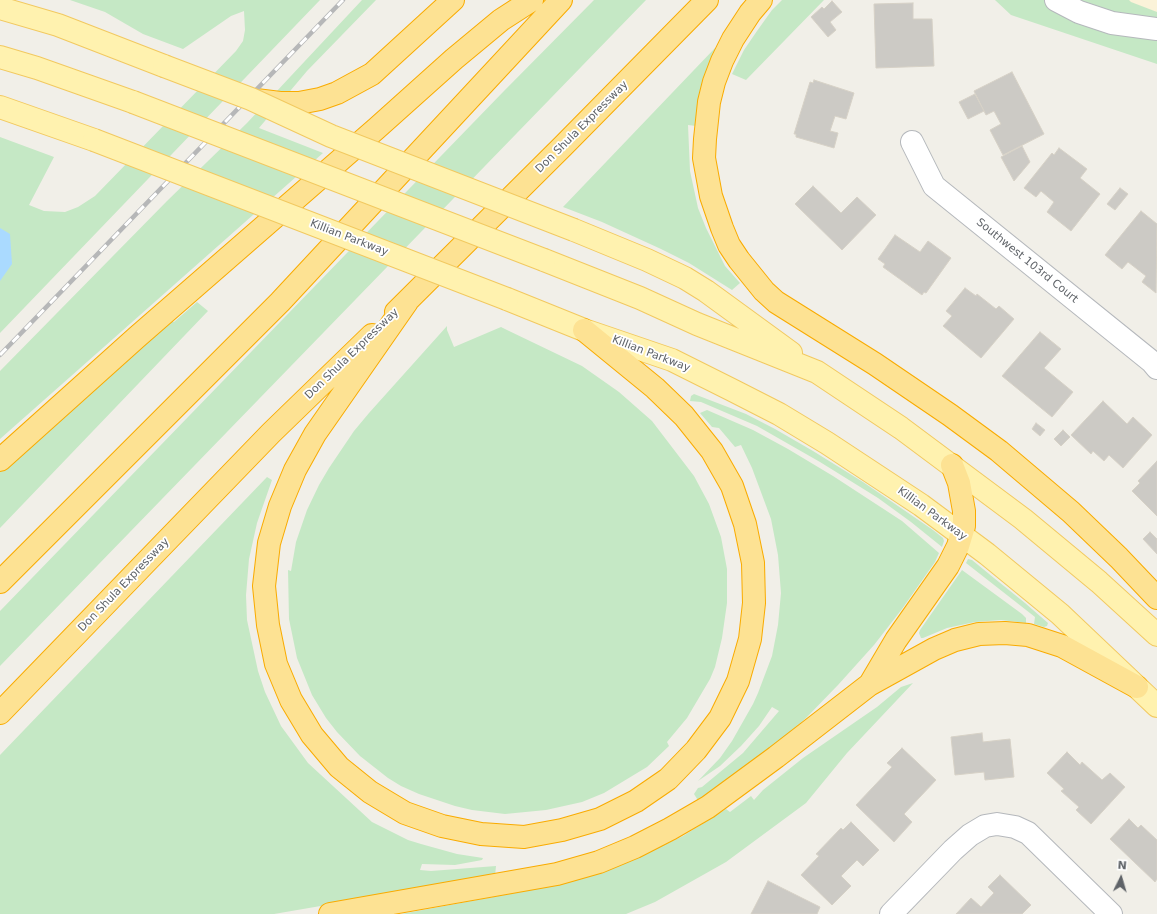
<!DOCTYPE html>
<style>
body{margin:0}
#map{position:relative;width:1157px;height:914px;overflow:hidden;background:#f1efe8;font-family:"DejaVu Sans",sans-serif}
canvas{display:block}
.north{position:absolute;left:1101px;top:858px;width:40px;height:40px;-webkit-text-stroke:3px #fff;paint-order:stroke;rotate:5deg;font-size:11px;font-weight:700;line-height:16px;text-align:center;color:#5f6368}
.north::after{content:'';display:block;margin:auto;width:14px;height:18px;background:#5f6368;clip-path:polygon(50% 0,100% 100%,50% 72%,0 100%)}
</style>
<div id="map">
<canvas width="1157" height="914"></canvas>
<div class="north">N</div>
</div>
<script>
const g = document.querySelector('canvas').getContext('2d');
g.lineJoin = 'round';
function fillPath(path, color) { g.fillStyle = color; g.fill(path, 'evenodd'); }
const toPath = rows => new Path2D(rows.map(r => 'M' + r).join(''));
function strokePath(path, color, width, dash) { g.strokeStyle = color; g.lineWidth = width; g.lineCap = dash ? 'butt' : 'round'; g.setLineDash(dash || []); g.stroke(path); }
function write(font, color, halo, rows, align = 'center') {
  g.font = font + ' "DejaVu Sans",sans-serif'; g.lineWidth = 3.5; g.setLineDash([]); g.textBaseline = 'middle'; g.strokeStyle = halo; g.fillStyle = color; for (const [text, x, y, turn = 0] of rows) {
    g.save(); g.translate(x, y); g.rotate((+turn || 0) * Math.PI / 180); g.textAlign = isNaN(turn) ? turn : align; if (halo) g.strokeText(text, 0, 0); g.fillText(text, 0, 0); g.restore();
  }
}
fillPath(toPath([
 [70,0,320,0,0,333,0,137,54,157,29,205,44,211,65,212,78,207,95,196,236,51,243,41,245,30,244,11,231,16,183,49,143,34,105,12],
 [362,0,376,0,307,71,259,128,323,153,0,439,0,371,167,201,247,123],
 [594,0,646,0,0,666,0,611,503,92],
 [782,0,824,0,746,80,732,74,744,50,757,31,772,10],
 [995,0,1157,0,1157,64,1011,15],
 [715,48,717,48,696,126,688,125,690,171,698,208,706,228,725,266,740,283,732,290,689,263,661,249,602,222,563,207],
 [197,302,208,311,0,528,0,469,168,319,174,322],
 [447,326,447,330,454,347,501,327,507,330,582,366,619,392,652,421,694,476,709,504,721,537,727,569,727,603,722,638,715,667,710,679,687,718,667,742,669,746,647,767,604,793,582,802,546,810,505,814,472,810,455,806,419,794,401,786,388,778,360,756,337,732,326,718,312,695,297,658,289,619,288,570,291,571,296,542,307,510,319,485,329,468,354,431,369,413],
 [694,394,746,414,775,429,813,451,863,482,933,530,943,538,944,541,942,547,911,522,878,498,820,462,757,426,701,402,690,401,691,396],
 [707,410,753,430,788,449,833,476,902,521,939,553,935,562,902,609,874,645,838,685,806,718,770,750,699,802,694,794,698,788,702,787,743,753,779,711,772,707,759,726,741,746,720,766,698,781,720,758,732,741,753,704,758,693,772,656,778,625,781,593,778,555,771,519,752,468,741,445,735,447,719,428,712,427,700,413],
 [267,477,272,480,257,523,249,559,246,595,247,620,258,671,265,692,281,726,308,763,372,822,408,840,421,844,457,854,483,858,482,860,455,865,422,864,420,870,431,871,496,866,495,876,274,914,0,914,0,755],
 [968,559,972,560,994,578,1025,603,1048,623,1047,626,1044,627,1034,624,1035,617,966,563],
 [962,570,1022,614,1026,618,1026,623,1001,620,975,622,947,628,923,638,921,638,919,633,920,630],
 [913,683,847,753,806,803,726,862,655,902,626,914,401,914,547,887,581,878,630,861,683,836,726,809,730,812,751,796,754,800,763,790,803,758,877,707,901,687]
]), '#c5e8c5');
fillPath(toPath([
 [1129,0,1157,0,1157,12,1131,2]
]), '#fbf3d9');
fillPath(toPath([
 [0,228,10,234,12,264,0,281]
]), '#aadaff');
const building = toPath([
 [832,1,842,12,830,22,836,30,828,37,811,17,822,7,824,9,832,1],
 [913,3,913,19,932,19,934,66,876,68,874,4,913,3],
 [1012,72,1044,134,1003,155,990,130,1001,124,994,111,986,115,974,91,1012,72],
 [814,80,854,93,846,119,835,116,830,131,838,133,834,148,796,137,796,134,794,134,810,82,813,83,814,80],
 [975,94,984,111,968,119,959,102,975,94],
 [1022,146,1030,162,1014,181,1001,157,1022,146],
 [1059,148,1087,169,1080,178,1100,194,1071,231,1047,212,1054,202,1041,191,1036,197,1024,188,1052,153,1054,155,1059,148],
 [813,186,841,213,857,197,876,215,842,250,795,204,813,186],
 [1120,188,1128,194,1115,210,1107,204,1120,188],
 [1141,211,1157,224,1156,293,1142,282,1146,276,1128,262,1122,269,1105,255,1141,211],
 [895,235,920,252,928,241,951,258,926,293,924,292,922,295,883,267,885,264,878,259,895,235],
 [965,288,976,296,977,294,996,309,999,306,1014,319,981,358,943,326,952,316,946,311,965,288],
 [1040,332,1061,349,1044,368,1073,392,1052,417,1002,376,1040,332],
 [1103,401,1127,424,1133,417,1152,435,1123,468,1109,455,1104,461,1093,451,1091,454,1071,435,1103,401],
 [1036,423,1045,430,1040,436,1032,429,1036,423],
 [1063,430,1070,437,1061,446,1054,439,1063,430],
 [1157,461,1157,516,1132,491,1140,483,1138,481,1157,461],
 [1150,532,1157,539,1157,554,1143,539,1150,532],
 [982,733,983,742,1010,739,1014,777,985,780,984,772,955,775,951,737,982,733],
 [902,748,936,780,904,814,912,822,894,842,856,805,892,767,887,763,902,748],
 [1067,752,1080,765,1082,762,1102,780,1110,773,1125,787,1091,824,1076,810,1079,807,1061,791,1064,789,1047,773,1067,752],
 [1129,819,1138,828,1141,825,1157,840,1157,879,1155,882,1110,839,1129,819],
 [851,822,879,850,863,866,857,860,841,876,851,886,832,905,801,875,819,856,816,854,841,828,843,830,851,822],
 [1000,875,1031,905,1022,914,956,914,971,898,981,907,994,893,988,887,1000,875],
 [768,881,820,907,817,914,751,914,768,881]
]);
fillPath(building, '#cccac5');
strokePath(building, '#d6d1c6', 1);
const minor = toPath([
 [1056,0,1079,12,1112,23,1157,29],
 [912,142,934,186,1152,362,1157,368],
 [891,914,953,850,970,835,985,826,997,824,1015,827,1028,833,1111,914]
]);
const major = toPath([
 [0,8,58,25,164,66],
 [0,57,37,68,133,102],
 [0,107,94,140],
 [574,230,647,260,685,278,706,291,791,353],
 [544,260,640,298,697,324,817,372,901,428,1023,519,1099,582,1157,635],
 [507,299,584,330,672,360,732,390,779,414,827,443,921,505,987,554,1060,614,1157,706]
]);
const highway = toPath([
 [761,0,750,13,733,39,722,61,714,82,709,102,705,139,704,158,711,196,722,228,729,245,739,260,764,291,776,302,875,364,950,415,999,451,1071,512,1119,558,1157,598],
 [256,100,280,103,299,103,320,99,337,93,372,74,453,0],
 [407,302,315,434,295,470,280,506,269,543,264,586,268,625,276,664,291,700,312,735,339,767,370,792,405,813,442,826,481,834,524,837,562,830,600,819,636,801,668,779,696,750,720,718,738,681,750,639,754,603,753,563,745,524,732,486,712,451,684,416,655,388,584,330],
 [396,312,563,146,707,0],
 [0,460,137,337,377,128,454,59,501,20,532,0],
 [0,582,280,302,561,0],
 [870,684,896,640,948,566,958,546,964,526,964,511,959,483,952,465],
 [0,713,271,433,372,335],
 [330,914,557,874,599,862,635,847,670,829,708,807,776,757,869,685,934,649,955,640,979,634,1005,633,1028,635,1062,646,1137,687]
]);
strokePath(minor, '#b5b8bc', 24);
strokePath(major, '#f2c960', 24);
strokePath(highway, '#f9ab00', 24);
strokePath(minor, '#fff', 22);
strokePath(major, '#fff2af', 22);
strokePath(highway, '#fde293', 22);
const rail = toPath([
 [0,355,343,0]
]);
strokePath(rail, '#b6b7b8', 4.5);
strokePath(rail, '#fff', 3, [9]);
const majorBridge = toPath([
 [164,66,251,99,331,136,574,230],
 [133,102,544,260],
 [94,140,507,299]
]);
strokePath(majorBridge, '#f2c960', 24, []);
strokePath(majorBridge, '#fff2af', 22);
write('11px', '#5f6368', '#fff', [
 ["Don Shula Expressway",582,127,-45],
 ["Killian Parkway",349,238,21],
 ["Southwest 103rd Court",1027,261,39],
 ["Don Shula Expressway",352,354,-44],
 ["Killian Parkway",651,354,21],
 ["Killian Parkway",932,514,36],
 ["Don Shula Expressway",124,585,-46]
]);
</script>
